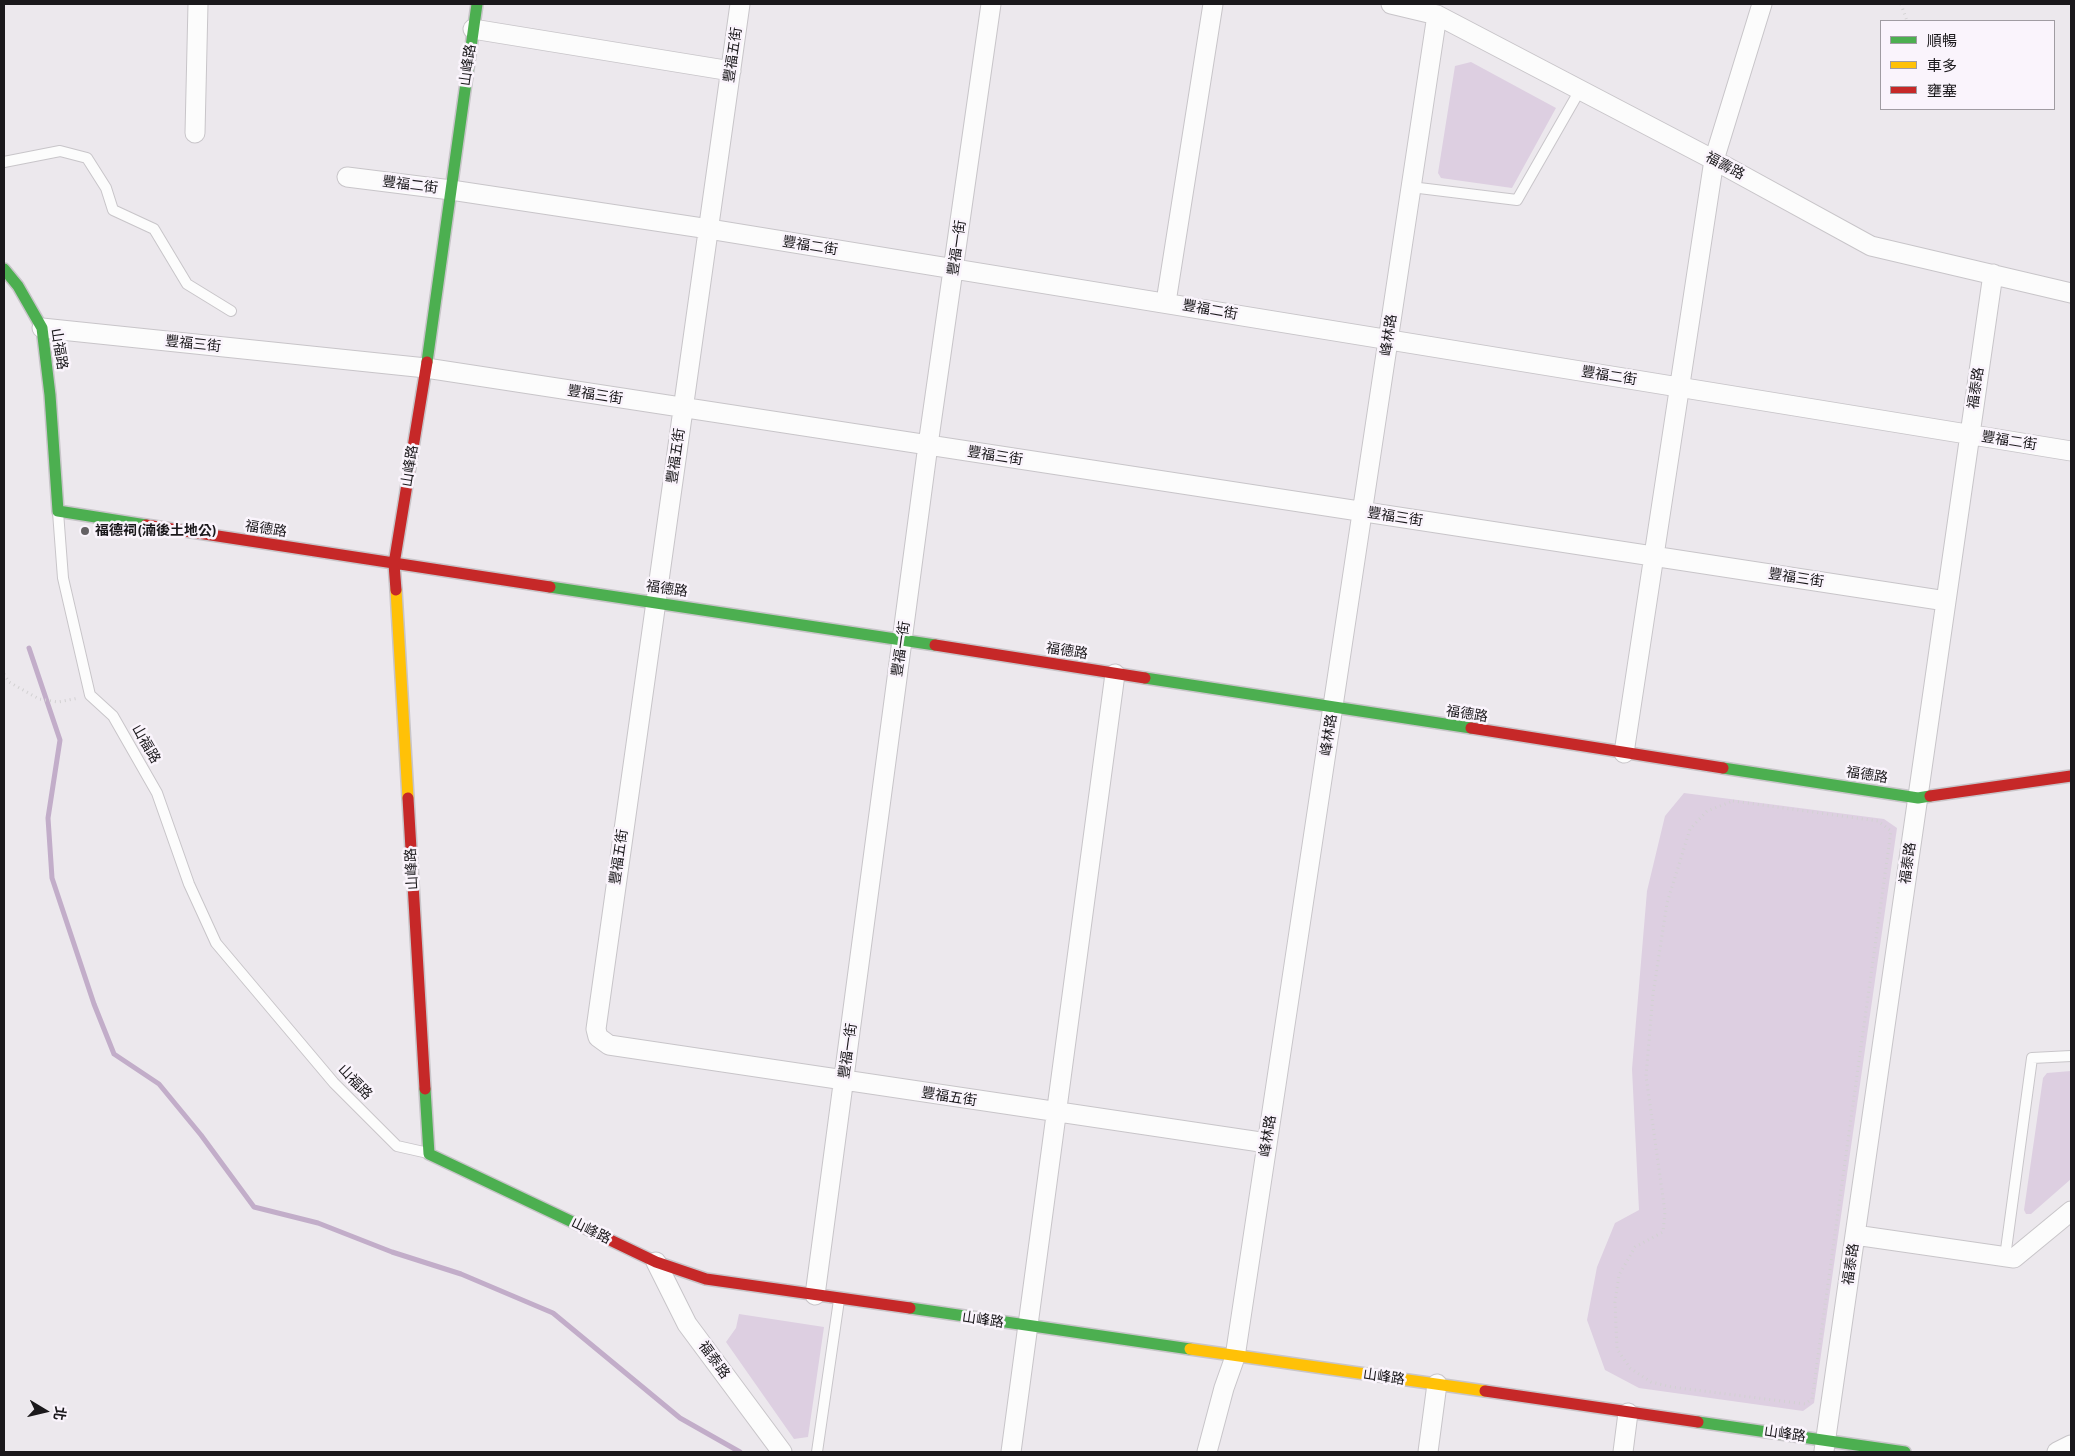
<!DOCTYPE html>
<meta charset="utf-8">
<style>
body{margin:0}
#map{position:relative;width:2075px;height:1456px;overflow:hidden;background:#ece8ed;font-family:Mulish,"Noto Sans TC",sans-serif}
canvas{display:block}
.frame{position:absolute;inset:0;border:5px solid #1a181b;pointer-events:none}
.legend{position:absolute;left:1880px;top:20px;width:175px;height:90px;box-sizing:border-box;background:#faf4fc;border:1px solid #a09ca2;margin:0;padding:6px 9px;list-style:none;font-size:15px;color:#1a181b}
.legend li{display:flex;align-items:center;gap:10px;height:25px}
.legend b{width:25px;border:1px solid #a09ca2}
.north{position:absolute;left:20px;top:1386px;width:50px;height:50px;-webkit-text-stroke:4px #faf4fc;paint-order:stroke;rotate:99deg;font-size:14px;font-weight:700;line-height:20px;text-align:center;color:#1a181b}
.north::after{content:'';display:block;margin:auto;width:18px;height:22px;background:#1a181b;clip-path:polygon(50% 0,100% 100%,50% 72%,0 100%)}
</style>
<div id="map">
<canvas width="2075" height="1456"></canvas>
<div class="frame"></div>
<ul class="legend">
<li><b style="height:6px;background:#4caf50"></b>順暢</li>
<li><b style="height:6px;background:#ffc107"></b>車多</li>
<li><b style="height:6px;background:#c62828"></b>壅塞</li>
</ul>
<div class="north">北</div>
</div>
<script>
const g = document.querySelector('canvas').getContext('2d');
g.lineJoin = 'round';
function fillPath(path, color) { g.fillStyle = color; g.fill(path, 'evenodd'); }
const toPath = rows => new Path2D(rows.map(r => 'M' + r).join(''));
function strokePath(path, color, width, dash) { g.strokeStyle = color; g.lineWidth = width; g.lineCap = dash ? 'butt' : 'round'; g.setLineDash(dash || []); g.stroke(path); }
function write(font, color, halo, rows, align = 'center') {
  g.font = font + ' Mulish,"Noto Sans TC",sans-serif'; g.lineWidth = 5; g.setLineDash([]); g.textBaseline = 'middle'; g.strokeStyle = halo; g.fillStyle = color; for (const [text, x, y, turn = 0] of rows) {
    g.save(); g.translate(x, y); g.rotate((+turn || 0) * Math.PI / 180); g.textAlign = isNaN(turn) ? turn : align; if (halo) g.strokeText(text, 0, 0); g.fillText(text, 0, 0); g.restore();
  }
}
fillPath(toPath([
 [1471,62,1556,108,1512,188,1441,178,1438,173,1455,66],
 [1684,793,1884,819,1897,828,1814,1403,1803,1411,1639,1388,1605,1370,1587,1320,1597,1267,1615,1223,1639,1210,1632,1069,1647,891,1665,816],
 [2071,1071,2071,1179,2031,1214,2026,1214,2024,1210,2043,1078,2047,1073],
 [739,1314,824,1327,808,1437,794,1439,726,1342,736,1328]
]), '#ddcfe1');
strokePath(toPath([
 [29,648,60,740,48,818,52,878,94,1004,114,1054,159,1084,201,1135,254,1207,318,1223,392,1252,461,1274,553,1313,680,1418,740,1452]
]), '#c2adc9', 5);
const lane = toPath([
 [4,162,60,151,87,158,106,188,113,210,154,229,187,284,231,311],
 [1411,187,1517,200,1580,90],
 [58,512,63,578,90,695,113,716,157,793,189,884,216,943,334,1083,397,1146,428,1153],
 [2005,1257,2032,1058,2071,1056],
 [817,1452,839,1300]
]);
const street = toPath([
 [740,4,596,1029,598,1037,609,1045,1267,1143],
 [1391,4,1437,15,1714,160,1871,246,2071,293],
 [473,29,731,71],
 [195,133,198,4],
 [347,177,451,190,709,229,2071,451],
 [1166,302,1213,4],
 [42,328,426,368,1946,601],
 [1624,753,1714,160,1762,4],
 [1855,1235,2014,1258,2071,1211],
 [656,1262,687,1324,782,1452],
 [815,1295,928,445,991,4],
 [1824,1451,1993,274],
 [1011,1452,1115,674],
 [1207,1452,1224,1388,1235,1357,1437,15],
 [1428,1452,1437,1384],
 [1623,1452,1628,1413],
 [2057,1452,2071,1445]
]);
const fast = toPath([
 [4,269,18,286,42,328,50,395,58,511,146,525],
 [427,362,477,4],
 [550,587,935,645],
 [1145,678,1471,728],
 [1723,768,1918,798,1930,796],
 [425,1089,429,1154,583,1227],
 [910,1308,1190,1349],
 [1698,1422,1905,1452]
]);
const slow = toPath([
 [396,590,408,798],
 [1190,1349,1485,1391]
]);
const jam = toPath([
 [146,525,550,587],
 [396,590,394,564,427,362],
 [935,645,1145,678],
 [1471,728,1723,768],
 [1930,796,2071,776],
 [408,798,425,1089],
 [583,1227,656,1262,706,1279,910,1308],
 [1485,1391,1698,1422]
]);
strokePath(lane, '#c8c5c9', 12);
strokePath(street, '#c8c5c9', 21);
strokePath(fast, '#c8c5c9', 14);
strokePath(slow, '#c8c5c9', 14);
strokePath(jam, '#c8c5c9', 14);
strokePath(toPath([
 [1901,4,1907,21],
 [4,674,9,682,39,699,58,702,79,698],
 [1733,801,1878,821,1891,831,1812,1399,1805,1404,1672,1387,1651,1382,1630,1368,1617,1349,1615,1302,1619,1275,1635,1247,1663,1232,1665,1212,1646,1076,1653,994,1667,903,1690,829,1707,811,1733,801]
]), '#d2d1d2', 3, [1, 4]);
strokePath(lane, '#fcfcfc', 10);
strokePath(street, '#fcfcfc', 19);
strokePath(fast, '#4caf50', 11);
strokePath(slow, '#ffc107', 11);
strokePath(jam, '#c62828', 11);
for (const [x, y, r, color] of [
 [85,531,5,"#646164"]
]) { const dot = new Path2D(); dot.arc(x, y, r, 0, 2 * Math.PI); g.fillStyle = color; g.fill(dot); strokePath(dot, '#faf4fc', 2); }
write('14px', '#1a181b', '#faf4fc', [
 ["豐福五街",733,55,-82],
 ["山峰路",468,65,-82],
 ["福壽路",1725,166,28],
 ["豐福二街",410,185,7],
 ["豐福二街",810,246,9],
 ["豐福一街",957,248,-82],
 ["豐福二街",1210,310,10],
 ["峰林路",1389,335,-82],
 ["豐福三街",193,344,6],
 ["山福路",59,349,81],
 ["豐福二街",1609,376,9],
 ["福泰路",1976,388,-82],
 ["豐福三街",595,395,9],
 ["豐福二街",2009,441,9],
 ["豐福五街",676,456,-82],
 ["豐福三街",995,456,9],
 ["山峰路",410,466,-81],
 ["豐福三街",1395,517,9],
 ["福德路",266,529,9],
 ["豐福三街",1796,578,9],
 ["福德路",667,589,8],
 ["豐福一街",901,649,-82],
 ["福德路",1067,651,9],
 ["福德路",1467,714,9],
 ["峰林路",1329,735,-81],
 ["山福路",146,744,60],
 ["福德路",1867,775,9],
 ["豐福五街",619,857,-82],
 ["福泰路",1908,863,-82],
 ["山峰路",412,869,-93],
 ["豐福一街",848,1051,-82],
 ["山福路",355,1082,46],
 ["豐福五街",949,1097,9],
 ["峰林路",1268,1136,-81],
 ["山峰路",591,1231,26],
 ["福泰路",1851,1264,-82],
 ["山峰路",983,1320,8],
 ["福泰路",714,1360,54],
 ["山峰路",1384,1377,8],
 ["山峰路",1785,1434,8]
]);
write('bold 14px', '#1a181b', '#faf4fc', [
 ["福德祠(湳後土地公)",95,531]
], 'left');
</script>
